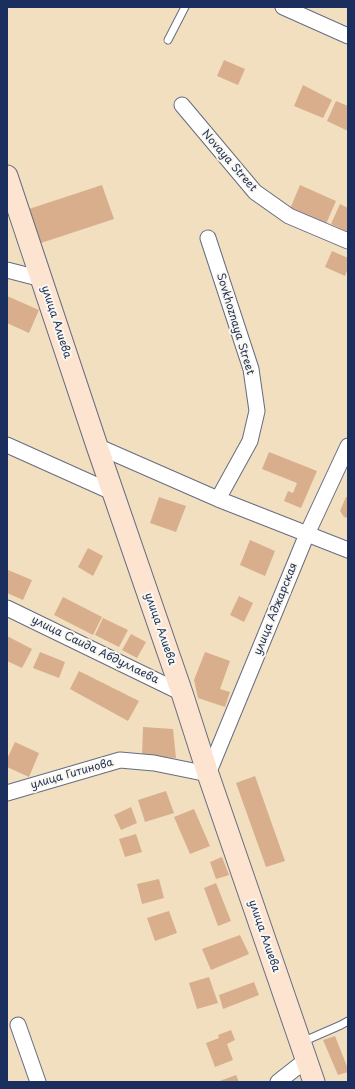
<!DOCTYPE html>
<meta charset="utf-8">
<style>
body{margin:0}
#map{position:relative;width:355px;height:1089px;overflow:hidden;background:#f1dfbf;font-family:"Playpen Sans",sans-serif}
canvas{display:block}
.frame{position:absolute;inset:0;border:8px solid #1b2f5e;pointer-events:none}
</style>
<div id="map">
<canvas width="355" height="1089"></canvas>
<div class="frame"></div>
</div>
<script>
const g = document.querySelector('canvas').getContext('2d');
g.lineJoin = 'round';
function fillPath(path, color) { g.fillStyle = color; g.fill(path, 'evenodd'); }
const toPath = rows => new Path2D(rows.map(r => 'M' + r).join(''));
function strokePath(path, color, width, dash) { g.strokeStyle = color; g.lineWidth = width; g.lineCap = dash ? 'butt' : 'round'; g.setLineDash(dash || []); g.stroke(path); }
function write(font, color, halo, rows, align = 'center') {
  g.font = font + ' "Playpen Sans",sans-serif'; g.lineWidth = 4; g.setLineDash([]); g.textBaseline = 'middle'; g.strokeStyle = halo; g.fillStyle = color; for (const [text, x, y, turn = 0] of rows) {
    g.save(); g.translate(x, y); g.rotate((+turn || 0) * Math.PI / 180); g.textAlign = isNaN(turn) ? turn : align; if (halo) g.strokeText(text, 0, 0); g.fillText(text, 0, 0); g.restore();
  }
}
fillPath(toPath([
 [224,60,245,69,238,85,217,76],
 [303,85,332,100,323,118,294,106],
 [336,101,348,106,348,131,327,121],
 [102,185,114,219,41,243,29,209],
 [300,185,336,201,326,224,290,209],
 [340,204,348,208,348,232,331,224],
 [332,251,348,258,348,268,345,276,325,267],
 [7,296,39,310,29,333,7,323],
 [269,452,317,471,301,508,284,501,288,491,293,493,297,483,262,469],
 [159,497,186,506,176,532,150,523],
 [346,497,348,497,348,518,344,517,340,511],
 [250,540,275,551,265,576,240,565],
 [88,548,103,556,93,576,78,567],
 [8,570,32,580,23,600,7,593,7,573],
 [239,596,253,603,244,622,230,615],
 [63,597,102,617,93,635,54,615],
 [103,618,128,630,119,647,95,635],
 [131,634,146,642,137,658,122,650],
 [7,636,32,649,22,668,7,661],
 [40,652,65,662,59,678,33,668],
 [205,652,230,661,220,689,230,692,225,707,198,698,194,680],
 [79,671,139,701,128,721,70,689],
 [143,727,173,729,176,758,142,756],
 [15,742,39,753,29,777,7,767,7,759],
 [255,776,285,861,266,867,236,783],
 [166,791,174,813,145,822,138,800],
 [131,807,137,823,121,830,114,815],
 [194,809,210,846,190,854,174,817],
 [136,834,142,852,125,857,119,839],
 [222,857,229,875,216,879,210,862],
 [159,879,164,898,142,904,137,884],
 [216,883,231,921,218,926,204,888],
 [169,911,177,933,155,941,147,918],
 [240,935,249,954,211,970,202,949],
 [209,977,218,1003,197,1009,189,983],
 [254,982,259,995,223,1009,219,995],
 [231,1030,235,1040,227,1044,233,1060,215,1067,206,1043,219,1038,218,1035],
 [335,1036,348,1069,348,1072,338,1075,323,1040],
 [236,1075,239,1082,217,1082]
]), '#d9ae8d');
const lane = toPath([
 [168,40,185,7],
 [302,1042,341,1025,348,1021]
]);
const street = toPath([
 [283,7,348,36],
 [182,105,255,192,289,216,348,241],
 [208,238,251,369,257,411,250,441,218,499],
 [7,270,42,279],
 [7,445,114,493],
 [97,446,218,499,348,550],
 [7,608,182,693],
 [7,793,120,760,154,763,208,774,307,534,348,446],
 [18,1025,38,1082],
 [278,1082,306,1060]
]);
const secondary = toPath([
 [7,176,97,446,182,693,208,774,314,1082]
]);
strokePath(lane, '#666d80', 9);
strokePath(street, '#666d80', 17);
strokePath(secondary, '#666d80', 23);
strokePath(lane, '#fff', 7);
strokePath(street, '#fff', 15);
strokePath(secondary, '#fde4d1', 21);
write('11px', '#1b2f5e', '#fbf7ec', [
 ["Novaya Street",229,161,49],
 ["улица Алиева",56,322,72],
 ["Sovkhoznaya Street",235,324,73],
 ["улица Аджарская",276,609,-68],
 ["улица Алиева",160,629,71],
 ["улица Саида Абдуллаева",95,650,26],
 ["улица Гитинова",72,774,-16],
 ["улица Алиева",264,936,71]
]);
</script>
